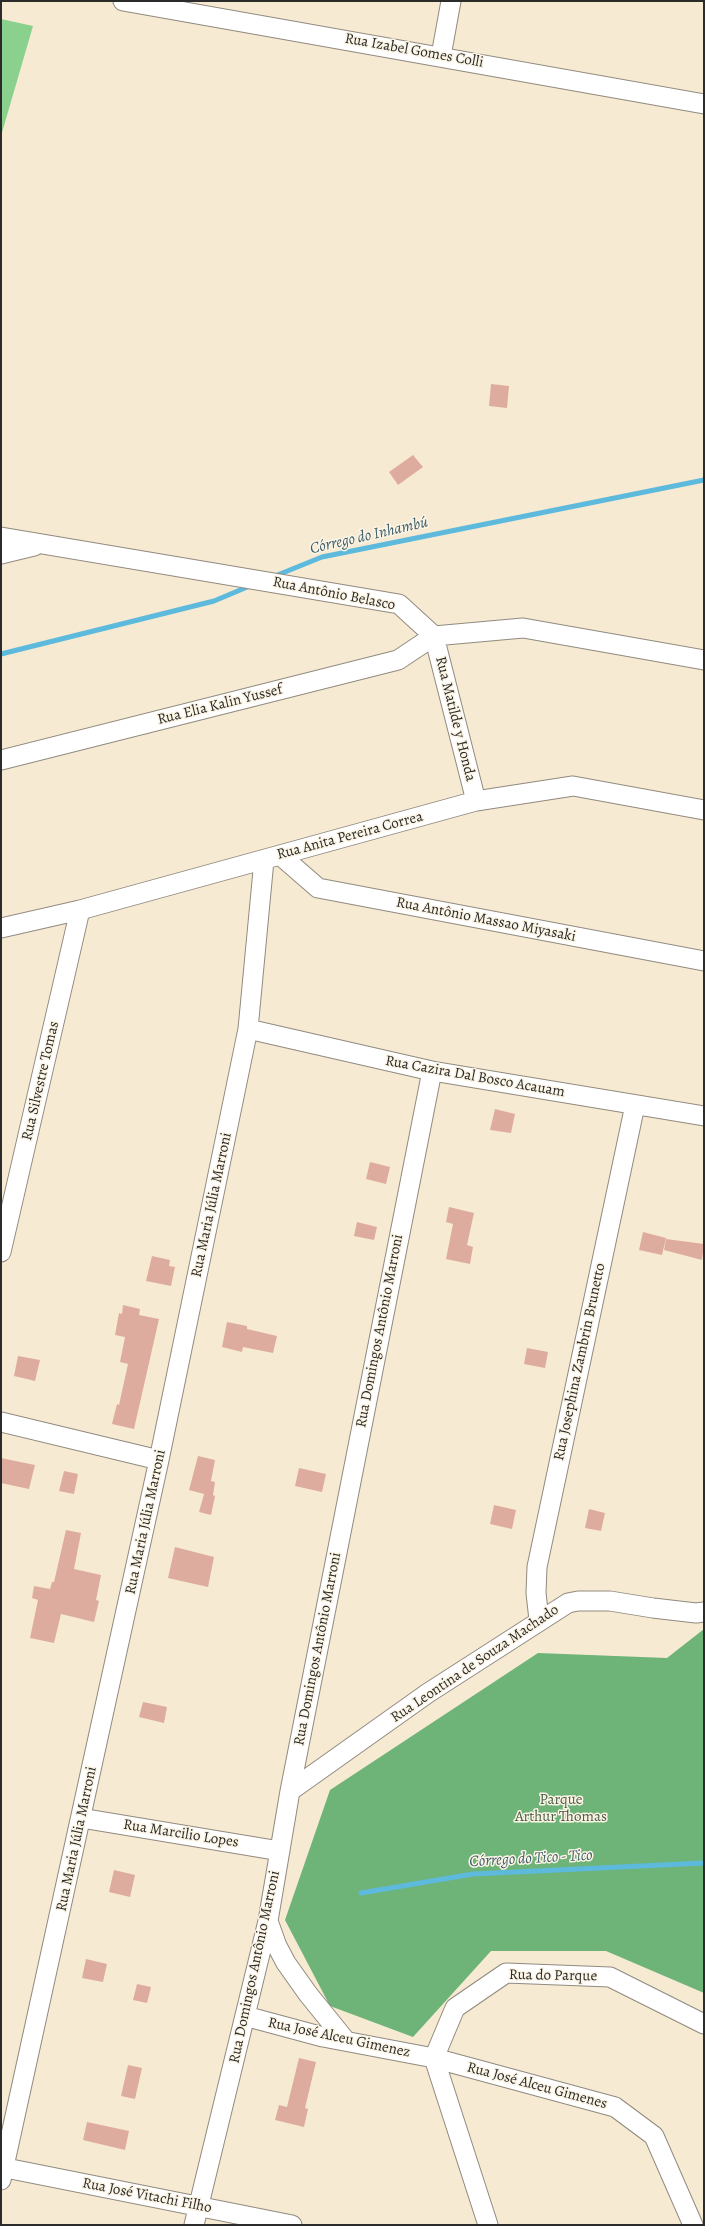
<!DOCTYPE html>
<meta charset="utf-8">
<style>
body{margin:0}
#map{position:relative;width:705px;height:2226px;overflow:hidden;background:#f7ead3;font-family:Alegreya,serif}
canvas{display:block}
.frame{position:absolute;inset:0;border:2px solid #2b2b2b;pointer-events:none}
</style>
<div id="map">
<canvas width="705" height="2226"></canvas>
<div class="frame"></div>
</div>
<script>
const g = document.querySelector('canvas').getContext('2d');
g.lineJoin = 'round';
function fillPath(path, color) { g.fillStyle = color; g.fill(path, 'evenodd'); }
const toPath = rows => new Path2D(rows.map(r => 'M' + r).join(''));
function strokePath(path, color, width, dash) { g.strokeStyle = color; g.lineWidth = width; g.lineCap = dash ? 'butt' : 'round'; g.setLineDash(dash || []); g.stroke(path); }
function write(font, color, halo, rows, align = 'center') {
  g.font = font + ' Alegreya,serif'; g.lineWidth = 3; g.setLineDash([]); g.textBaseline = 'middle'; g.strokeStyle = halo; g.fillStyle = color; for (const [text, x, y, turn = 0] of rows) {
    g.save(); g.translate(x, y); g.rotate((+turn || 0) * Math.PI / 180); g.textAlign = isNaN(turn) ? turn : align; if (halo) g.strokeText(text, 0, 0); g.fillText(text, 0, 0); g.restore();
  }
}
fillPath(toPath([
 [1,19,33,26,1,136]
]), '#89d18c');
fillPath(toPath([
 [704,1629,704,1993,606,1951,491,1951,413,2037,330,2006,285,1920,330,1790,538,1653,667,1658]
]), '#6eb378');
strokePath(toPath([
 [275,576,322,557,704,480],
 [1,654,214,601,252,585],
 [361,1893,473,1874,704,1863]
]), '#5ebadc', 5);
fillPath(toPath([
 [491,384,509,386,507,408,489,406],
 [413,455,423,467,398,485,389,472],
 [495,1109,515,1114,511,1133,490,1130],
 [370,1162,390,1167,386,1184,366,1179],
 [449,1207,474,1213,467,1245,473,1247,470,1264,446,1259,453,1224,446,1222],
 [357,1222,377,1227,374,1240,354,1236],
 [643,1232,666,1238,662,1255,639,1250],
 [666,1239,704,1244,702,1260,664,1250],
 [152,1256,170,1260,169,1266,175,1267,171,1286,146,1281],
 [123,1305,140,1309,139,1315,159,1319,134,1429,112,1424,117,1404,119,1405,128,1364,120,1362,125,1337,115,1335,119,1313,122,1314],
 [227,1322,247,1326,247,1329,277,1336,273,1353,243,1347,242,1352,222,1347],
 [527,1348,548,1352,545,1368,524,1364],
 [18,1356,40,1360,35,1381,14,1376],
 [198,1456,215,1460,211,1481,215,1482,213,1495,215,1496,211,1515,199,1512,204,1494,189,1490],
 [1,1458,35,1465,29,1489,1,1483],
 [299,1468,326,1474,322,1492,295,1486],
 [64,1471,78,1474,74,1494,59,1491],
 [494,1505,516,1510,512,1529,490,1524],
 [589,1509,605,1513,601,1531,585,1528],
 [66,1530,81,1533,74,1569,101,1575,96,1600,99,1601,94,1622,61,1614,54,1643,30,1638,38,1600,32,1598,34,1586,50,1589,52,1582,54,1582],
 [175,1547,214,1557,208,1587,168,1578],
 [143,1702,167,1707,164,1723,139,1717],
 [114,1870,135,1875,130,1897,109,1892],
 [86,1959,107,1964,103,1982,82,1978],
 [137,1984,151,1987,147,2003,133,2000],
 [299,2058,316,2062,305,2108,308,2109,304,2127,275,2120,279,2105,287,2107],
 [128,2065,142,2068,135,2099,121,2096],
 [87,2122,129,2131,125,2150,83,2140]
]), '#deac9f');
const street = toPath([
 [123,1,704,104],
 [441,56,451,1],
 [1,537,399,604,434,636,523,628,704,660],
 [1,554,34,546],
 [1,760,398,660,434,636,476,801],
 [280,855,318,888,704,961],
 [1,928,80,910,476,801,573,786,704,810],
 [248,1029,432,1071,704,1116],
 [1,1252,80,910],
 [1,1422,159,1460],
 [539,1620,536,1593,537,1567,635,1105],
 [290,1791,428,1693,568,1603,578,1601,610,1601,653,1608,696,1613,704,1612],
 [81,1818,280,1851],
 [268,1921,277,1946,286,1963,308,1994,346,2041],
 [245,2016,323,2037,434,2058,615,2107,654,2136,693,2225],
 [434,2058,455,2008,506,1973,610,1977,704,2024],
 [434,2058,488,2225],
 [1,2167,292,2225],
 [1,2180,159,1460,248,1029,264,860],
 [194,2225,268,1921,290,1791,432,1071]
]);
strokePath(street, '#918a7f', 21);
strokePath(street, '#fff', 19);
write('15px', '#2b2b2b', '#fcf5e5', [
 ["Rua Izabel Gomes Colli",414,51,10],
 ["Rua Antônio Belasco",334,594,11],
 ["Rua Elia Kalin Yussef",220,705,-14],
 ["Rua Matilde y Honda",455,719,76],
 ["Rua Anita Pereira Correa",350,836,-15],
 ["Rua Antônio Massao Miyasaki",486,920,11],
 ["Rua Cazira Dal Bosco Acauam",475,1077,10],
 ["Rua Silvestre Tomas",41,1081,-77],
 ["Rua Maria Júlia Marroni",212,1205,-78],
 ["Rua Domingos Antônio Marroni",380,1331,-79],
 ["Rua Josephina Zambrin Brunetto",580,1362,-78],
 ["Rua Maria Júlia Marroni",146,1522,-78],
 ["Rua Domingos Antônio Marroni",318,1649,-79],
 ["Rua Leontina de Souza Machado",475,1664,-34],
 ["Rua Marcilio Lopes",181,1834,9],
 ["Rua Maria Júlia Marroni",77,1839,-78],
 ["Rua Domingos Antônio Marroni",255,1967,-78],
 ["Rua do Parque",553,1976,1],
 ["Rua José Alceu Gimenez",339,2038,12],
 ["Rua José Alceu Gimenes",537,2086,15],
 ["Rua José Vitachi Filho",147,2196,11]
]);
write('15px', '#475d48', '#fcf5e5', [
 ["Parque",561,1800],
 ["Arthur Thomas",561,1817]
]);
write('italic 16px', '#3d5d69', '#fcf5e5', [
 ["Córrego do Inhambú",369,536,-13],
 ["Córrego do Tico - Tico",531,1859,-3]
]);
</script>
